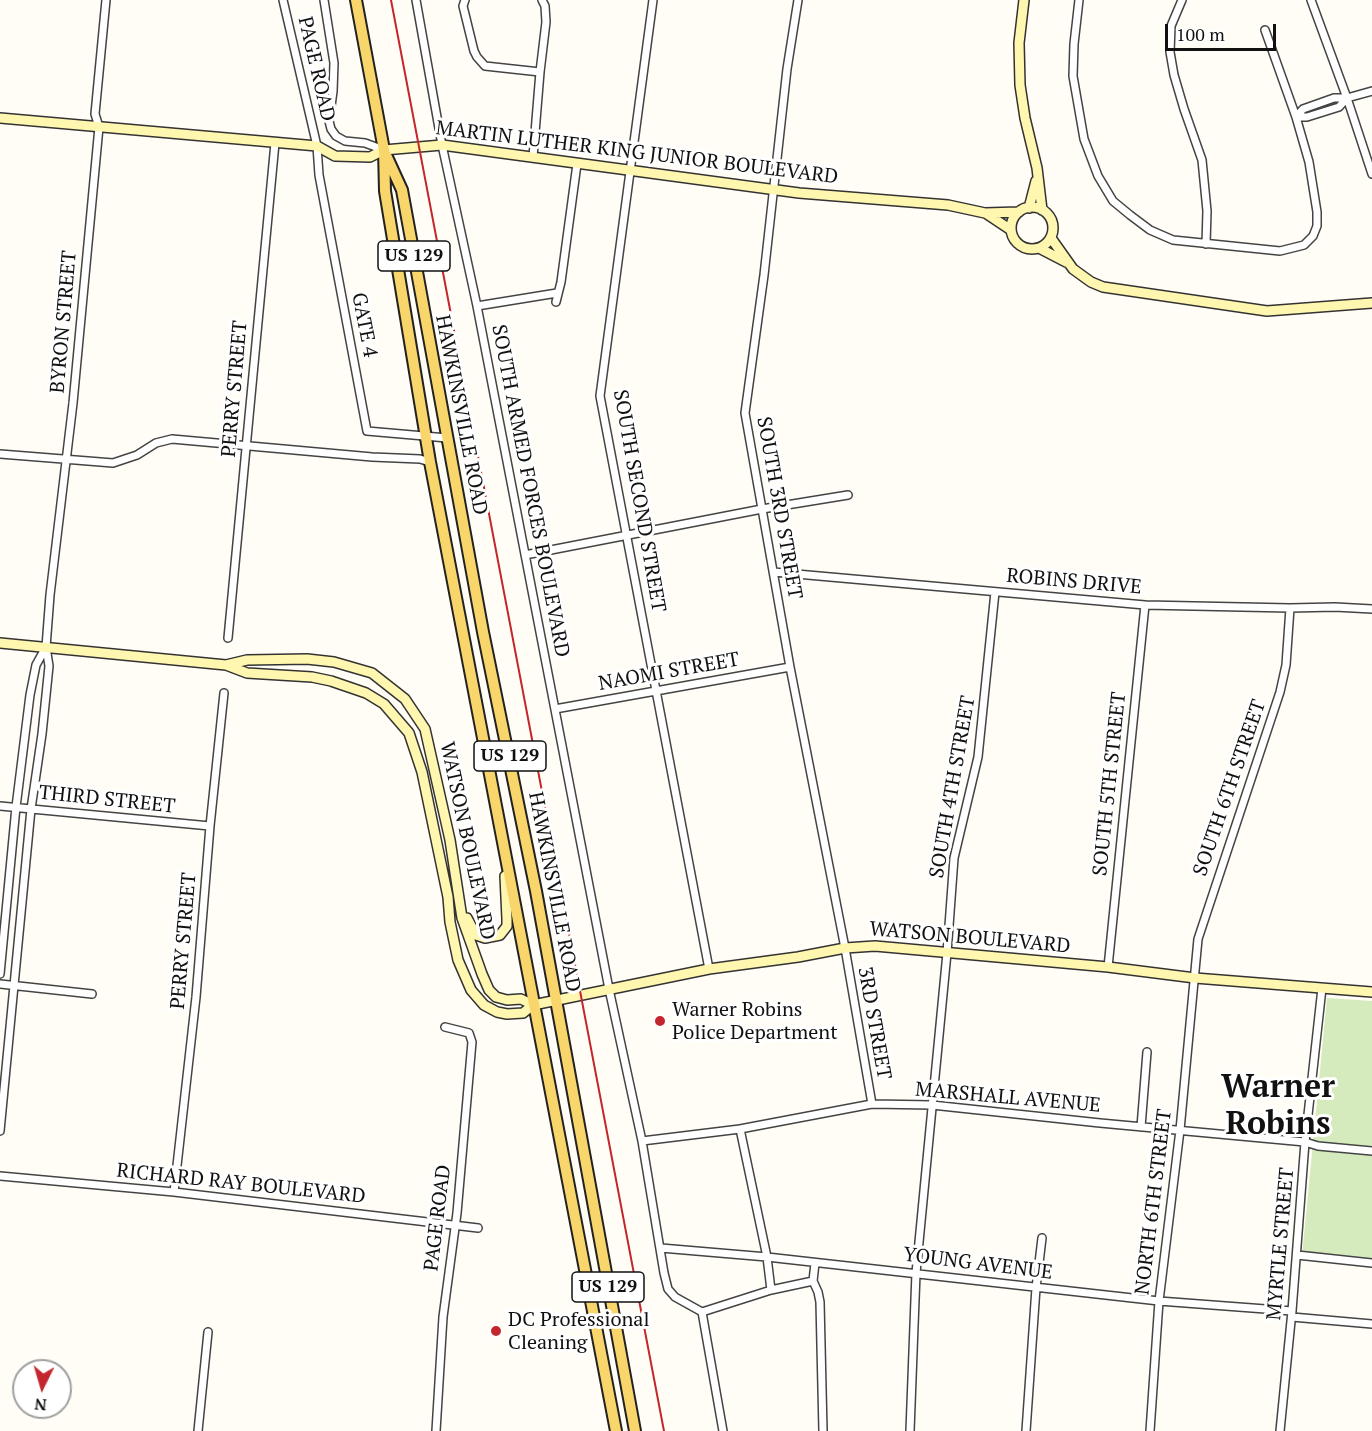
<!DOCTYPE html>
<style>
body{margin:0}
#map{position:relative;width:1372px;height:1431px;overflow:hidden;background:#fffdf5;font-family:"PT Serif",serif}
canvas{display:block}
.north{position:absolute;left:12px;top:1359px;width:60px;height:60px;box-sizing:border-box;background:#fff;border:2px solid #a0a0a0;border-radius:50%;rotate:185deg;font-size:16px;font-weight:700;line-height:24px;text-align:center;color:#111}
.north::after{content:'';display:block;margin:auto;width:21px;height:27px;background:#c4262e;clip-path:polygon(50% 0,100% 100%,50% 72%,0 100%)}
.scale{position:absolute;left:1165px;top:24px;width:111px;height:27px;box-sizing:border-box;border:3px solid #111;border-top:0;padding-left:8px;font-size:18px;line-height:21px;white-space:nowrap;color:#111;-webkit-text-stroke:4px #fff;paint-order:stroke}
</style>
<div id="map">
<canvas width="1372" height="1431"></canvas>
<div class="north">N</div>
<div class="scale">100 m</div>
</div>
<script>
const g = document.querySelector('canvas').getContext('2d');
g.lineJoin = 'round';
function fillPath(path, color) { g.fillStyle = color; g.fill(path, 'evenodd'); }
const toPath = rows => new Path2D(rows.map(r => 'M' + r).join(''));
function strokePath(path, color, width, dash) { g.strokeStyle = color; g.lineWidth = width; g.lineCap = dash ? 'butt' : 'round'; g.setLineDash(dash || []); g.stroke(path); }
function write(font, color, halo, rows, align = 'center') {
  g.font = font + ' "PT Serif",serif'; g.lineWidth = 6; g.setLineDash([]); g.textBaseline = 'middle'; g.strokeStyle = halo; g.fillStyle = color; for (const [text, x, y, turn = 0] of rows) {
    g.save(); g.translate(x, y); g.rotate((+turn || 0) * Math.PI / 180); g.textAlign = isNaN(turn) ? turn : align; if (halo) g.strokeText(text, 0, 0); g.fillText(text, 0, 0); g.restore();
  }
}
fillPath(toPath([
 [1327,998,1372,1001,1372,1262,1302,1256]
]), '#d5ebbd');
const street = toPath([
 [283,0,317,146,319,175,367,431,447,438],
 [324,0,334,63,333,91,329,121,331,129,336,136,345,141,365,143,384,150],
 [416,0,442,145,477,306,609,989,642,1141,664,1273,668,1289,675,1297,702,1312,723,1431],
 [465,0,463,6,474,51,477,57,485,66,540,72,546,22,545,6,542,0],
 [653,0,600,396,709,969],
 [798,0,787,69,764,275,745,413,790,667,845,948,872,1104],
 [1079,0,1074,44,1073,76,1084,139,1098,176,1113,201,1130,215,1150,230,1173,240,1280,251,1304,245,1313,236,1317,226,1317,212,1309,162,1296,117,1265,30],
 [1182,0,1171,26,1170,52,1174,75,1184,109,1202,160,1207,211,1206,244],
 [1311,0,1347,98,1372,174],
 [1296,117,1303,109,1334,98,1347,98,1372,91],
 [1296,117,1307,117,1339,107,1347,98],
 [533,157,540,72],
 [556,302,561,282,577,164],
 [477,306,557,293],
 [0,454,113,463,137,455,156,443,172,439,372,457,420,459,430,462],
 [525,555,762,509,848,495],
 [774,572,1145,605,1290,608,1335,607,1372,609],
 [228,638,275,143],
 [555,709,790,667],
 [0,806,210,826],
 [1108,967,1145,605],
 [0,974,16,807,30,695,36,665,46,647],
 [0,984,92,994],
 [1141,1127,1147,1052],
 [740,1129,767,1257,771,1290],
 [0,1131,31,809,42,734,49,666,46,647,50,595,73,403,99,127,95,114,106,0],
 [642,1141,740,1129,872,1104,932,1105,1100,1123,1305,1142,1318,1146,1372,1151],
 [0,1176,174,1192,478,1228],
 [174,1192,196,997,210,826,224,693],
 [661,1248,767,1257,1159,1301,1292,1311],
 [1297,1255,1372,1263],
 [815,1263,813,1281,818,1292,820,1302,823,1431],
 [702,1312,771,1290,813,1281],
 [1292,1317,1372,1324],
 [198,1431,208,1332],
 [436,1431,443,1317,457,1213,472,1042,469,1033,445,1027],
 [910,1431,916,1273,947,953,954,858,978,757,995,592],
 [1026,1431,1036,1288,1042,1238],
 [1150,1431,1159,1301,1180,1130,1198,939,1280,692,1286,665,1290,608],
 [1280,1431,1292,1311,1305,1142,1322,988]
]);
const secondary = toPath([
 [1024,0,1019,43,1020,85,1025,118,1037,168,1042,210],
 [0,118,317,146,335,156,370,157,384,150,442,145,799,193,948,205,985,213,1019,212],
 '1011 228a21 21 0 1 1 42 0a21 21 0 1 1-42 0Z',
 [1029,208,1036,181],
 [987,214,1011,230],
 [1051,238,1073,269,1091,282,1103,287,1267,311,1372,303],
 [1039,248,1066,262],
 [0,643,226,665,247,673,312,677,331,681,366,693,384,704,409,733,422,772,448,897,450,922,458,960,471,990,484,1005,497,1012,507,1014,523,1013,533,1005,709,969,798,957,845,948,875,946,1108,967,1195,978,1372,992],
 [226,665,247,660,307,659,334,662,372,673,405,699,425,729,450,840,462,918,482,974,489,990,496,997,507,1000,521,999,533,1005],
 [467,918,476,935,485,938,500,935,507,926,507,919,505,876]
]);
const primary = toPath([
 [356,0,384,150,385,191,430,462,616,1431],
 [386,155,402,190,483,632,536,891,635,1431]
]);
strokePath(street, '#444', 10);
strokePath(secondary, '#333', 12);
strokePath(primary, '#222', 14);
strokePath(street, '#fff', 7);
strokePath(secondary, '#fff6b0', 9);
strokePath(primary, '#f9d66b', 10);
strokePath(toPath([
 [391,0,664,1431]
]), '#c4262e', 2);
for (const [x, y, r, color] of [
 [660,1021,6,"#c4262e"],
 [496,1331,6,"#c4262e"]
]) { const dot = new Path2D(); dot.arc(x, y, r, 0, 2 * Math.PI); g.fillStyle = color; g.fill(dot); strokePath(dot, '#fff', 2); }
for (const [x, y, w] of [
 [414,256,72],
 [510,756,72],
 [608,1287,72]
]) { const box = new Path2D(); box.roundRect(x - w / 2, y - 15, w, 30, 4.5); g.fillStyle = '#fff'; g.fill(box); strokePath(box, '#111', 1.5); }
write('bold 18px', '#111', null, [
 ["US 129",414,256],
 ["US 129",510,756],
 ["US 129",608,1287]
]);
write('20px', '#111', '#fff', [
 ["PAGE ROAD",316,69,77],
 ["MARTIN LUTHER KING JUNIOR BOULEVARD",637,153,7],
 ["BYRON STREET",64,322,-85],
 ["GATE 4",364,325,79],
 ["PERRY STREET",235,389,-85],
 ["HAWKINSVILLE ROAD",461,415,79],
 ["SOUTH ARMED FORCES BOULEVARD",530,491,79],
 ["SOUTH SECOND STREET",639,501,80],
 ["SOUTH 3RD STREET",779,508,80],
 ["ROBINS DRIVE",1074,582,5],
 ["NAOMI STREET",669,672,-10],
 ["SOUTH 5TH STREET",1110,784,-84],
 ["SOUTH 4TH STREET",953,787,-80],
 ["SOUTH 6TH STREET",1230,788,-71],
 ["THIRD STREET",107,800,6],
 ["WATSON BOULEVARD",467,841,78],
 ["HAWKINSVILLE ROAD",554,892,79],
 ["WATSON BOULEVARD",970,938,5],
 ["PERRY STREET",184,941,-85],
 ["3RD STREET",874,1023,80],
 ["MARSHALL AVENUE",1008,1098,5],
 ["RICHARD RAY BOULEVARD",241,1184,6],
 ["NORTH 6TH STREET",1154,1202,-83],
 ["PAGE ROAD",438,1218,-83],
 ["MYRTLE STREET",1281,1244,-85],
 ["YOUNG AVENUE",978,1264,7]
]);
write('20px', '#111', '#fff', [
 ["Warner Robins",672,1010],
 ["Police Department",672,1033],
 ["DC Professional",508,1320],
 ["Cleaning",508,1343]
], 'left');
write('bold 32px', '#111', '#fff', [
 ["Warner",1278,1088],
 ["Robins",1278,1125]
]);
</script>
